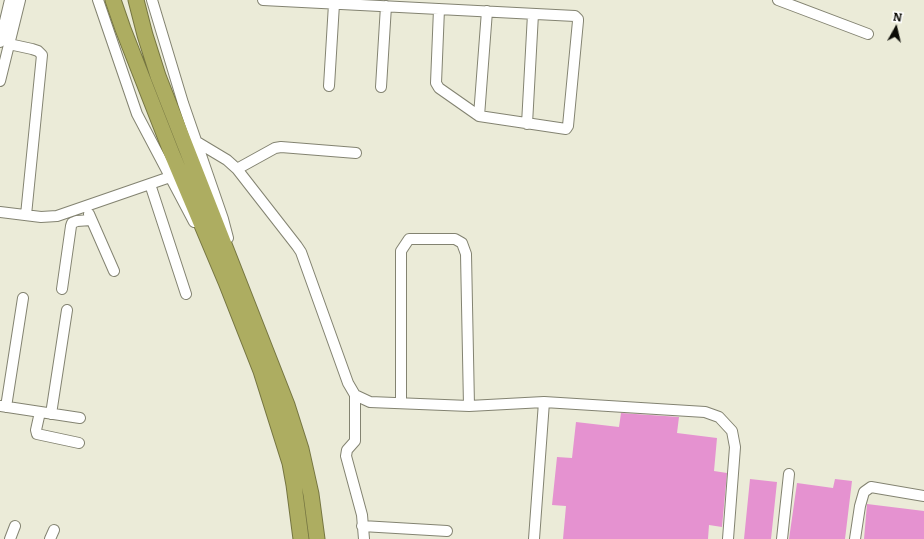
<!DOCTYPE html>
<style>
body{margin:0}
#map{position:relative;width:924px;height:539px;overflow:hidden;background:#ebebd8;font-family:Literata,serif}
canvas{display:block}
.north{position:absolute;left:876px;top:8px;width:40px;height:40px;-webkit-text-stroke:3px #fff;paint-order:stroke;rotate:8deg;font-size:11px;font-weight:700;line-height:16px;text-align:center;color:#0c0c06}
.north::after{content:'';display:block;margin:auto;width:14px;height:18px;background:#0c0c06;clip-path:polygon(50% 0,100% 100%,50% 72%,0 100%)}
</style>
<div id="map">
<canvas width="924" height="539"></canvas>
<div class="north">N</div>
</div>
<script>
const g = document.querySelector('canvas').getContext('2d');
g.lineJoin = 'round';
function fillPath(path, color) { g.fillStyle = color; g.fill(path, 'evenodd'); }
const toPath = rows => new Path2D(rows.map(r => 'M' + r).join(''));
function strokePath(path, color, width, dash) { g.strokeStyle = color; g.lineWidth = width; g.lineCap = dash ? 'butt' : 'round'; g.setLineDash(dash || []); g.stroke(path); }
fillPath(toPath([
 [621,413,679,417,677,433,717,438,714,471,727,473,722,527,709,525,708,539,563,539,566,506,552,505,557,457,572,458,576,422,619,427],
 [750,479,777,482,771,539,744,539],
 [835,479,852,481,845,539,789,539,797,483,833,488],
 [867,504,924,511,924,539,864,539]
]), '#e592d0');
const minor = toPath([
 [98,0,137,114,194,222],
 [152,0,183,103,223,219,228,238],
 [263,0,575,16,578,19,578,21,568,126,566,129,479,116,439,88,436,83,439,9],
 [778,0,868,34],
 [0,42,10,0],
 [9,44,32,49,38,51,42,55,26,215],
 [0,81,20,0],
 [329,86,334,4],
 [381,87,386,6],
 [479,116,487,11],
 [527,124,533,14],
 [197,142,227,160,237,169,297,246,301,252,348,383,355,395,370,402,469,406,544,402,534,539],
 [237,169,275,148,281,147,356,153],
 [150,184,186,294],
 [0,212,41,217,57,216,170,177],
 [89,214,114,271],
 [62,289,71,226,72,223,77,221,91,220],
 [355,395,355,441,347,450,346,456,362,515,364,539],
 [544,402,705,412,719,417,732,431,735,447,728,539],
 [401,403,401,251,409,239,455,239,462,243,466,254,469,406],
 [1,406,80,418],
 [6,407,23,298],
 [40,412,36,430,37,434,79,443],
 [51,414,67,310],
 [362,526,447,531],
 [10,539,15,526],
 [50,539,54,530],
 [782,539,789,474],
 [855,539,860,506,864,492,871,487,924,496]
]);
const highway = toPath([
 [113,0,123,29,172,154,226,282,261,371,290,463,294,485,301,539],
 [136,0,145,35,158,76,287,405,301,449,311,494,317,539]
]);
strokePath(minor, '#838371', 12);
strokePath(highway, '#757541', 17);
strokePath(minor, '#fff', 10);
strokePath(highway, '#adad61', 15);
</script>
